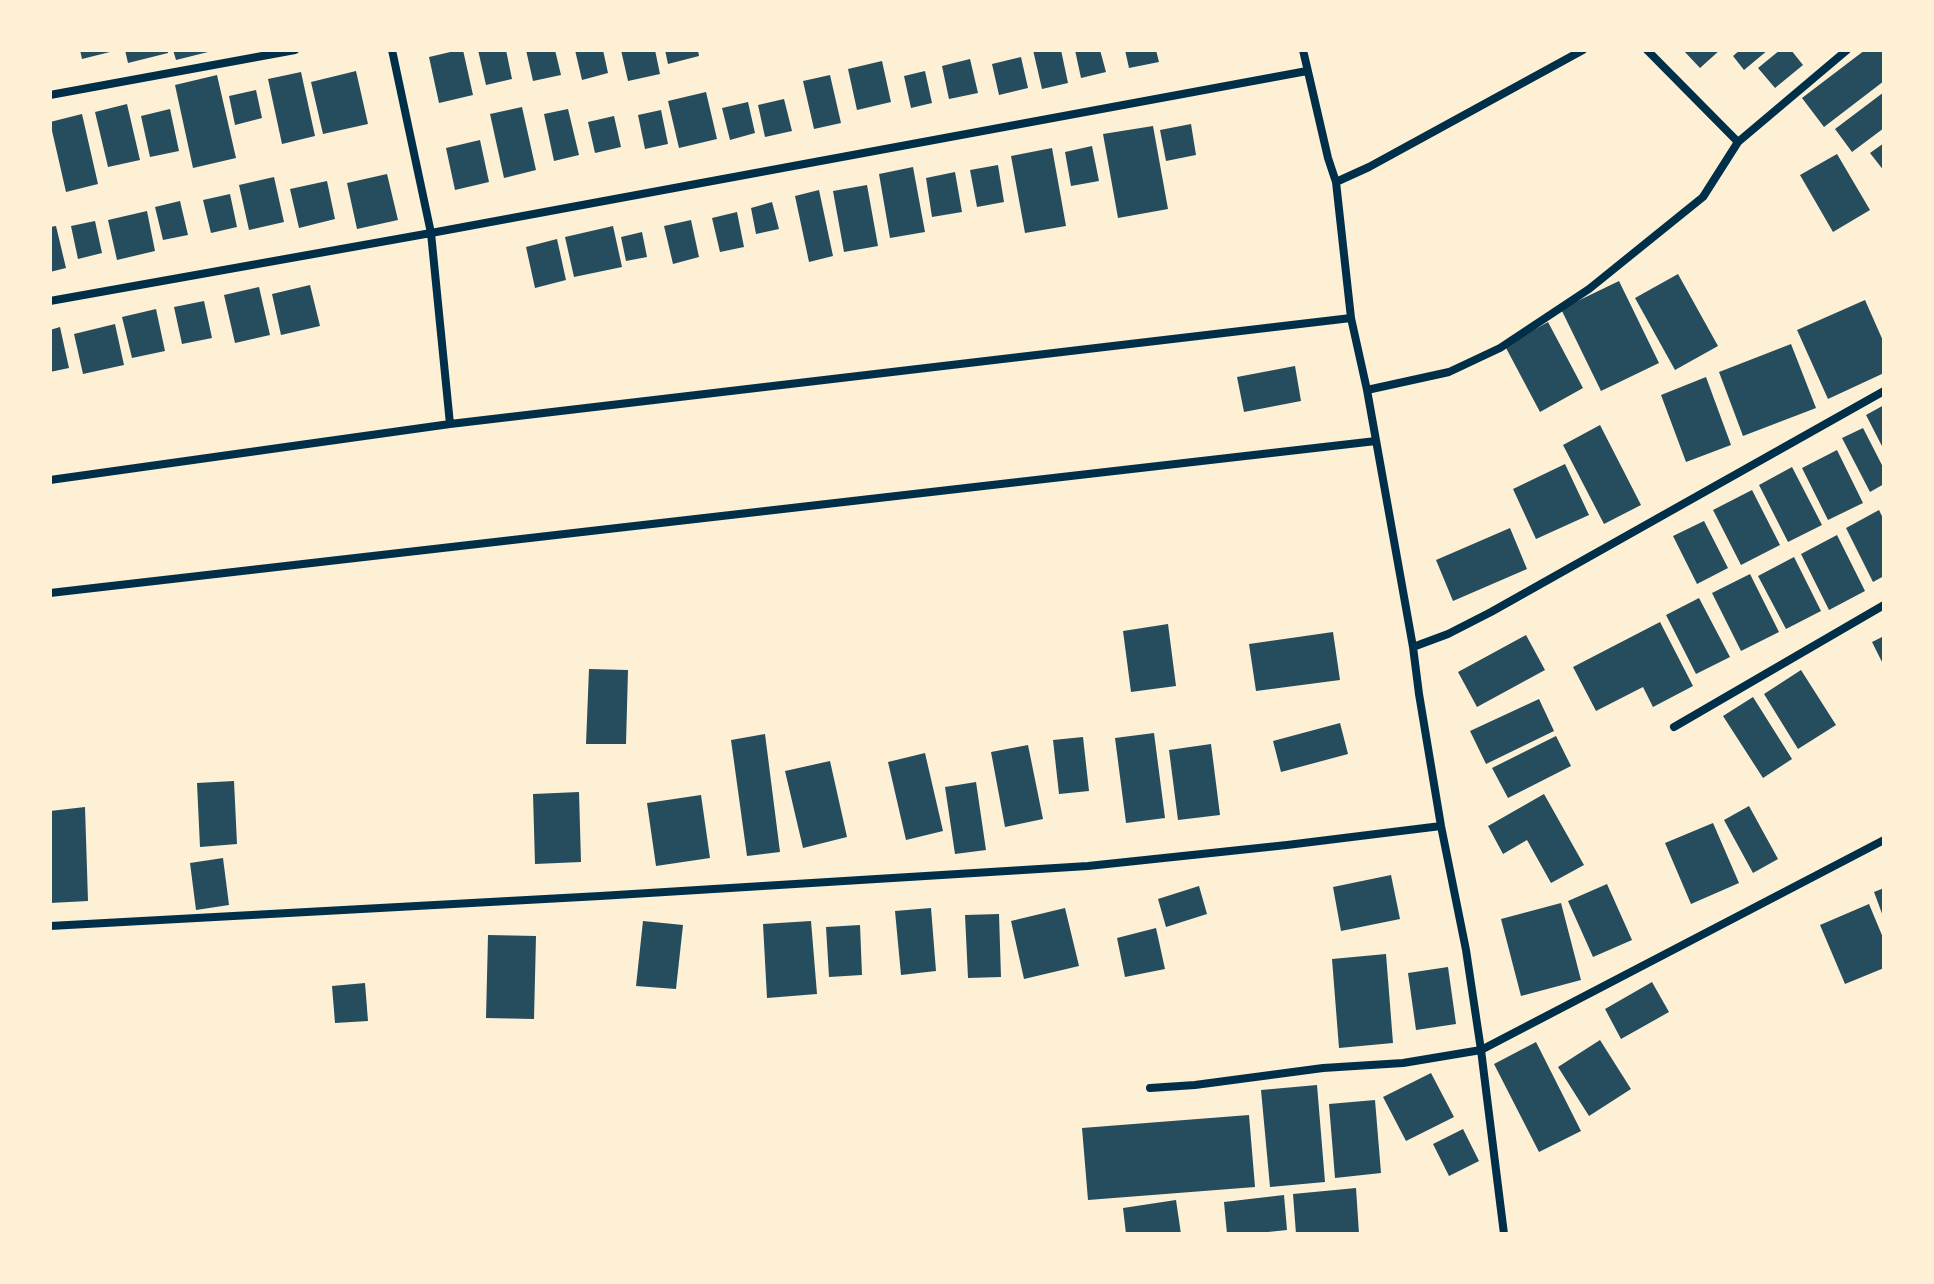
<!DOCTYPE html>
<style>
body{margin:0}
#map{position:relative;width:1934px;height:1284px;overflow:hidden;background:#fdf0d5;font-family:"Fira Sans",sans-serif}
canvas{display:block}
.frame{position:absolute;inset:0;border:52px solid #fdf0d5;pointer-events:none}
</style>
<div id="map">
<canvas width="1934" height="1284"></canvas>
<div class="frame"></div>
</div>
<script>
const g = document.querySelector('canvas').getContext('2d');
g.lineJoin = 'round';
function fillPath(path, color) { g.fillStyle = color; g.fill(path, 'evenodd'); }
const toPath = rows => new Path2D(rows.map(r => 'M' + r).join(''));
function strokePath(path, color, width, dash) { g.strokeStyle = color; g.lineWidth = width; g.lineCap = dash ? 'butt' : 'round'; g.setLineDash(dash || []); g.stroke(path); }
fillPath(toPath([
 [80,50,114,50,114,51,82,59],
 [125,50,168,50,168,53,128,63],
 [173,50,212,50,212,51,176,60],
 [459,50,463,50,473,95,439,103,429,57],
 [478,50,506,50,512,79,486,85],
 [526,50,555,50,561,75,533,81],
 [575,50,603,50,608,73,582,80],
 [621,50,655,50,660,74,628,81],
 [665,50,698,50,699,56,668,64],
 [1033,50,1061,50,1068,83,1042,89],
 [1075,50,1100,50,1106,72,1081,78],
 [1125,50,1156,50,1159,62,1129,68],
 [1683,50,1720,50,1700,68],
 [1740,50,1768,50,1744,70,1733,56],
 [1780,50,1791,50,1803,65,1775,88,1758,68],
 [1865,50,1881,50,1884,54,1884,81,1824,127,1802,98],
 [1021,57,1028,88,999,95,992,64],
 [970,59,978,93,949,99,942,66],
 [882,61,891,102,857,110,848,69],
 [356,71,368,124,323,134,311,82],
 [925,71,932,103,911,108,904,76],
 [301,72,315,136,282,144,268,79],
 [217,75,236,158,193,168,175,85],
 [830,75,841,123,814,129,803,81],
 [256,90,262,118,235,125,229,96],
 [706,92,717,139,679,148,668,101],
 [1884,92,1884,128,1852,152,1835,129],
 [784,99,792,131,765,137,758,105],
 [748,102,755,133,730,140,722,108],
 [127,104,140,160,108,167,95,112],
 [522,107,536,170,504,178,490,114],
 [170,109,179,151,150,157,141,116],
 [568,109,579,155,554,161,544,114],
 [661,110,668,144,645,149,638,115],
 [82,114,98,184,66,192,50,122],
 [614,116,621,147,595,153,588,122],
 [1191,124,1196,155,1166,161,1160,130],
 [1153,126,1168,209,1118,218,1103,134],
 [480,140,489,182,455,190,446,148],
 [1884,143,1884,171,1870,153],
 [1092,146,1099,181,1071,186,1065,152],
 [1052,148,1066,226,1025,233,1011,156],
 [1837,154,1870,210,1833,232,1800,175],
 [998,165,1004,202,977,207,970,170],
 [913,167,925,232,890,238,879,174],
 [955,172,962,212,932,217,926,178],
 [387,174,398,220,357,229,347,183],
 [274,177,284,222,249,230,239,185],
 [327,181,335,219,299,228,290,189],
 [867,185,878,246,844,252,833,191],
 [819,190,833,256,809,262,795,196],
 [230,194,237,227,211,233,203,200],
 [180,201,188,235,163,240,155,207],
 [772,202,779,229,756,234,751,208],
 [147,211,155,251,117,260,108,220],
 [737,212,744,247,720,252,712,218],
 [691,220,699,257,673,264,664,226],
 [95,221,102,253,78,259,71,226],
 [56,226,66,268,50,272,50,227],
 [613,226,622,267,574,277,565,237],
 [642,232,647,257,626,261,621,237],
 [557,239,566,280,535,288,526,247],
 [1678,274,1718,346,1675,370,1635,298],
 [1619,281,1659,363,1601,391,1561,309],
 [310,285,320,326,281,335,272,294],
 [259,287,270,335,235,343,224,295],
 [1865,300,1884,343,1884,373,1828,399,1797,330],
 [204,301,212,338,182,344,174,307],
 [156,309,165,351,132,358,122,317],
 [1548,322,1583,388,1540,412,1505,346],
 [115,324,124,365,83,374,74,334],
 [60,327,69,368,50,372,50,330],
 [1791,344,1816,408,1743,436,1719,372],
 [1295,366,1301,401,1244,412,1237,377],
 [1706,377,1731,445,1686,462,1661,395],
 [1884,405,1884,450,1866,415],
 [1600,425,1641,505,1604,524,1563,445],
 [1863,428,1884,469,1884,484,1870,492,1842,438],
 [1837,450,1863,503,1828,520,1802,468],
 [1565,464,1589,515,1536,539,1513,489],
 [1792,467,1822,525,1788,542,1759,485],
 [1752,490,1780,545,1741,565,1713,510],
 [1879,510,1884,520,1884,576,1873,582,1846,528],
 [1704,521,1728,568,1697,584,1673,536],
 [1510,528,1527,569,1453,601,1436,560],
 [1837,535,1865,591,1829,610,1801,554],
 [1794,557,1821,611,1786,629,1758,576],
 [1750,574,1779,632,1741,651,1712,593],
 [1699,598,1730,657,1696,674,1666,615],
 [1660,622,1693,686,1653,707,1643,687,1596,711,1573,667],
 [1168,624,1176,686,1131,692,1123,631],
 [1333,632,1340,680,1256,691,1249,644],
 [1526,635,1545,670,1477,707,1458,672],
 [1884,636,1884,666,1872,642],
 [589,669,628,670,626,744,586,744],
 [1801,670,1836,725,1798,749,1764,694],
 [1753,697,1792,759,1763,778,1723,716],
 [1539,699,1554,731,1486,764,1470,731],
 [1340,723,1348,754,1281,772,1273,741],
 [1154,733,1165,818,1126,823,1115,738],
 [765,734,780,852,747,856,731,740],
 [1556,736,1571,766,1508,798,1492,768],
 [1083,737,1089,791,1059,794,1053,740],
 [1211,744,1220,815,1178,820,1169,750],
 [1028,745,1043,819,1005,827,991,752],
 [925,753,943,831,906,840,888,762],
 [830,761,847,837,803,848,785,771],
 [234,781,237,844,200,847,197,783],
 [976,782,986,850,955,854,945,787],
 [579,792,581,862,535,864,533,794],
 [1544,794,1584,865,1551,883,1527,840,1503,854,1488,826],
 [701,795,710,858,656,866,647,803],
 [1749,806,1778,859,1753,873,1724,820],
 [85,807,88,901,50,903,50,811],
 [1713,823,1739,883,1691,904,1665,843],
 [223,858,229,905,196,910,190,863],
 [1391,875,1400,919,1341,931,1333,887],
 [1607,884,1632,940,1593,957,1568,901],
 [1199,886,1207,914,1166,927,1158,899],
 [1884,888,1884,919,1874,892],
 [1561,903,1581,980,1521,996,1501,919],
 [1869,904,1884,940,1884,968,1845,984,1820,925],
 [931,908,936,971,901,975,895,911],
 [1065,908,1079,966,1024,979,1011,921],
 [999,914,1001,977,968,978,965,915],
 [643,921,683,925,676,989,636,986],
 [811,921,817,994,767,998,763,924],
 [860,925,862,975,829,977,826,927],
 [1156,928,1165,969,1125,977,1117,938],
 [488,935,536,936,534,1019,486,1018],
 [1386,954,1393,1043,1339,1048,1332,959],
 [1448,967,1456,1024,1416,1030,1408,973],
 [1652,982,1669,1012,1621,1039,1605,1009],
 [365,983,368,1021,335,1023,332,986],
 [1600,1040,1631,1089,1589,1116,1558,1067],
 [1536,1042,1581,1131,1539,1152,1494,1064],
 [1431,1073,1454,1117,1406,1141,1383,1097],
 [1317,1085,1325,1182,1270,1187,1261,1090],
 [1375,1100,1381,1173,1335,1178,1329,1104],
 [1249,1115,1255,1187,1088,1200,1082,1128],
 [1463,1129,1479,1161,1449,1176,1433,1144],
 [1356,1188,1359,1234,1296,1234,1293,1194],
 [1284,1195,1287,1230,1249,1234,1227,1234,1224,1202],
 [1176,1200,1181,1234,1126,1234,1123,1208]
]), '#264d5e');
strokePath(toPath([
 [392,50,431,233,450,424],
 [1303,50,1328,158,1336,182,1351,318,1367,390,1413,647,1419,694,1441,826,1466,950,1481,1050,1504,1234],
 [1647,50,1738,142,1847,50],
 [50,95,295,50],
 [1336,182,1369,167,1583,50],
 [50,301,431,233,1307,71],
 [1367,390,1449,372,1500,348,1589,289,1703,197,1738,142],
 [50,480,450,424,1351,318],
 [50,593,1376,441],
 [1413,647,1448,634,1491,612,1884,391],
 [1674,727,1884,605],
 [50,926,600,896,1088,866,1287,845,1441,826],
 [1150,1088,1195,1085,1323,1068,1403,1063,1481,1050,1884,840]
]), '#003049', 8);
</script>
